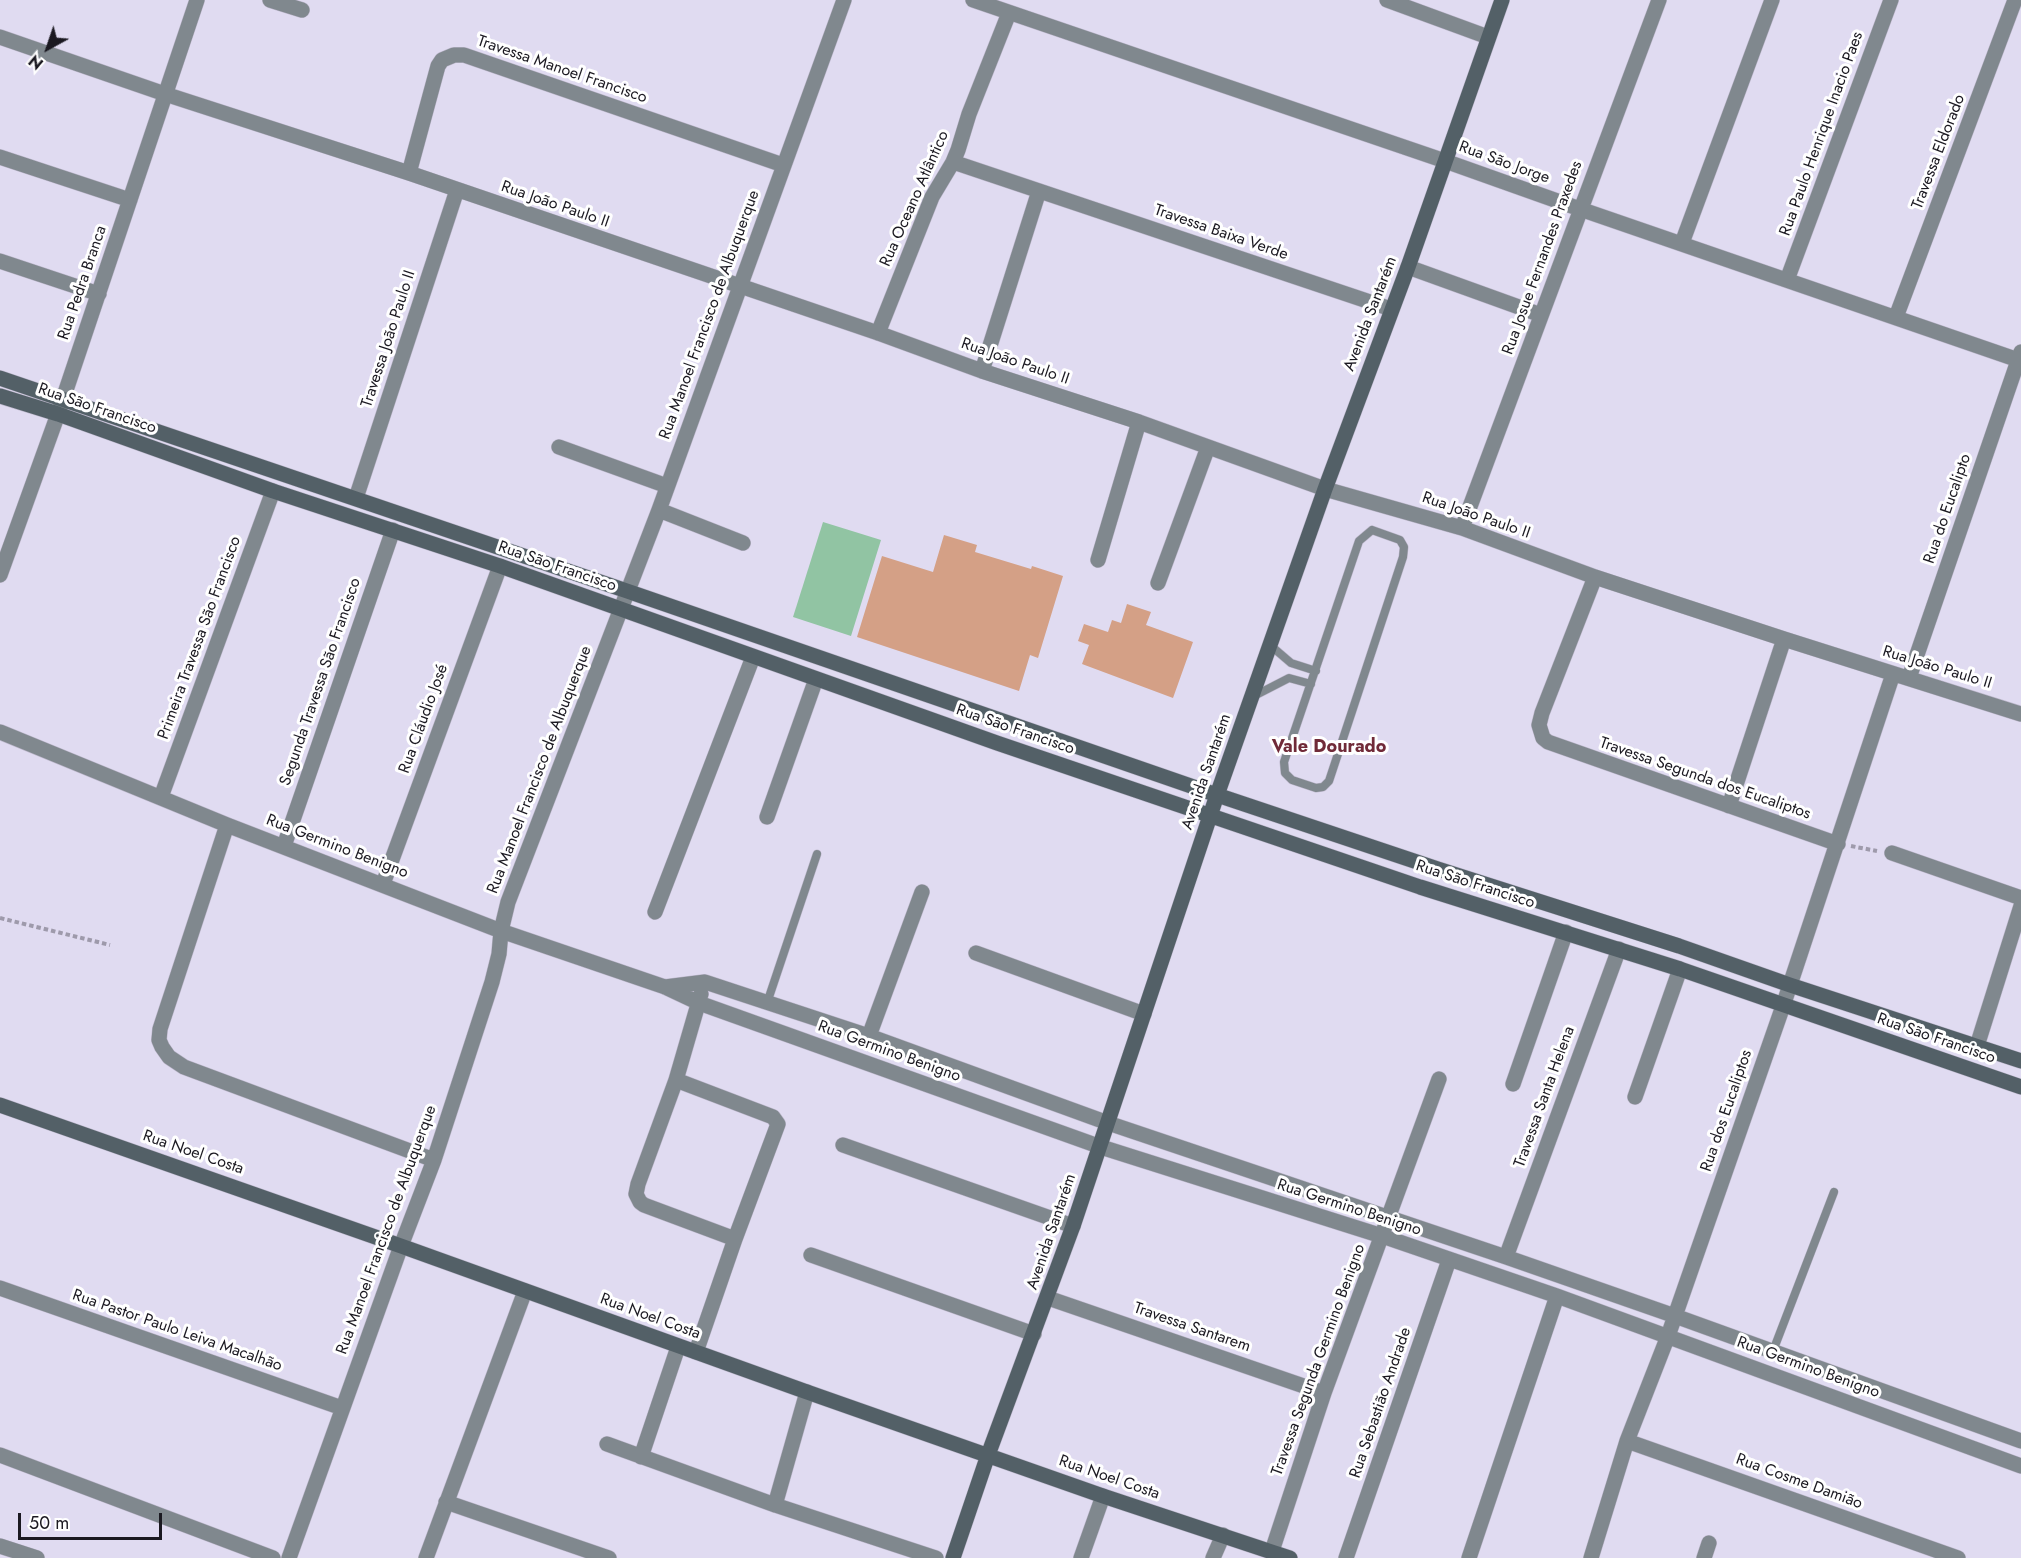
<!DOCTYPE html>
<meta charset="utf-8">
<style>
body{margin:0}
#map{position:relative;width:2021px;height:1558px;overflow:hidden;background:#e0dbf1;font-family:Jost,sans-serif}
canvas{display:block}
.north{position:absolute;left:18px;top:18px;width:60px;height:60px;-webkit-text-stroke:4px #fff;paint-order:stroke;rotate:220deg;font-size:16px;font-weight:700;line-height:24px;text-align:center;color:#1b1921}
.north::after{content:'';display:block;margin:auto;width:21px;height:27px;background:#1b1921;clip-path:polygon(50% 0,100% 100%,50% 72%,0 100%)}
.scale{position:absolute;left:18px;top:1513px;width:144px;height:27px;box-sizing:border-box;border:3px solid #1b1921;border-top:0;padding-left:8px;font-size:18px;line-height:21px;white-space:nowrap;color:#1b1921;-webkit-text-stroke:4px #fff;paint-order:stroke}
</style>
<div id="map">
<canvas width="2021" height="1558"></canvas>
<div class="north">N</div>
<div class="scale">50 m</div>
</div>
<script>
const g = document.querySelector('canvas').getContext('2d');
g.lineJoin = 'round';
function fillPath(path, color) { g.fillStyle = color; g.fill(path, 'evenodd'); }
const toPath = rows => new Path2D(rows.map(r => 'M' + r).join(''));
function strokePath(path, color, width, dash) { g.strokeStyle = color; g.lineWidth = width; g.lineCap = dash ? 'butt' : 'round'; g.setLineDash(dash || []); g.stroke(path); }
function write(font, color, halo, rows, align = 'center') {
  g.font = font + ' Jost,sans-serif'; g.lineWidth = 6; g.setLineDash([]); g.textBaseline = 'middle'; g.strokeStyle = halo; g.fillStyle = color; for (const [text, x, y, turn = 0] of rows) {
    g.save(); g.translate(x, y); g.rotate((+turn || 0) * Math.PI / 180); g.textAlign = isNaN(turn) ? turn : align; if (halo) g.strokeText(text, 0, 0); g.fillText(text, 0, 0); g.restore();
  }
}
fillPath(toPath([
 [823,522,881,540,851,636,793,617]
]), '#91c4a3');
fillPath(toPath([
 [944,535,977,545,975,552,1031,569,1032,566,1063,576,1038,658,1030,655,1019,691,857,637,882,556,933,572],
 [1127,604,1151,612,1146,625,1193,642,1173,698,1082,664,1089,645,1078,641,1084,624,1108,632,1112,620,1121,623]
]), '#d4a086');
const lane = toPath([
 [1372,530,1400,540,1404,547,1403,557,1329,781,1323,787,1316,788,1292,780,1285,773,1284,762,1359,541,1372,530],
 [1270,645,1291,663,1316,671],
 [1254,696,1289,678,1311,684],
 [767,1003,817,854],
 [1773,1351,1834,1192]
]);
const street = toPath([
 [270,0,302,10],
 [973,0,1445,161,1580,209,2021,361],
 [1387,0,1488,37],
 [0,37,165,94,409,173,878,333,982,371,1139,422,1325,489,1462,528,1595,577,1784,639,2021,714],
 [0,157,130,200],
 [953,162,1391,309],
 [409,173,438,66,442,60,454,55,464,55,783,165],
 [1682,243,1772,0],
 [0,261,99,294],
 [1408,267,1541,315],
 [1787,280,1891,0],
 [1896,317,2015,0],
 [878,333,932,197,953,162,958,150,969,114,1009,13],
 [982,371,1039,191],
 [559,447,667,486],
 [356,498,457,190],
 [659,510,743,543],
 [1462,528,1659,0],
 [1098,560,1139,422],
 [0,575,58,414,197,0],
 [1595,577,1542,713,1539,725,1543,738,1548,742,1838,844],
 [1158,583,1208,447],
 [1909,678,2021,352],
 [0,732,227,825,501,931,665,987,699,1003,1101,1147,1382,1236,1557,1296,2021,1466],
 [161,797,273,491],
 [1729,806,1784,639],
 [767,817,816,679],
 [227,825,160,1029,159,1040,162,1047,169,1057,184,1067,434,1160],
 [284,846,393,530],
 [1892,853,2021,898],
 [383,884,500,566],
 [655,912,753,657],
 [976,953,1144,1014],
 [665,987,705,982,869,1036,1108,1123,1506,1257,1675,1316,2021,1441],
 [701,994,676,1080,638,1184,636,1194,640,1202,644,1205,735,1239],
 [869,1036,922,892],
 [1977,1046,2021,906],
 [676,1080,773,1117,778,1124,735,1239,696,1352],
 [1513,1084,1566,932],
 [1635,1097,1680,969],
 [843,1145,1073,1226],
 [811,1255,1034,1334],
 [1506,1257,1619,949],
 [0,1288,342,1408],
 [1048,1298,1324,1393],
 [1627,1441,1958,1558],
 [607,1444,775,1505,936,1558],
 [0,1455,273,1558],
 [641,1457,678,1347],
 [446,1502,609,1558],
 [775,1505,807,1392],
 [0,1546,37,1558],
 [1272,1551,1324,1393,1439,1079],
 [289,1558,401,1246,434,1160,492,982,499,954,501,931,508,902,659,510,844,0],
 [426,1558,525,1291],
 [1081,1558,1103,1496],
 [1213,1558,1223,1535],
 [1346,1558,1449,1260],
 [1469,1558,1557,1296],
 [1591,1558,1627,1441,1668,1336,1783,1006,1893,674],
 [1704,1558,1709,1543]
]);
const secondary = toPath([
 [0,378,627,591,1217,795,1438,869,1679,946,1790,985,2021,1061],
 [0,396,58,414,273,491,500,566,997,743,1420,887,1680,969,2021,1087],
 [0,1105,401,1246,807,1392,1103,1496,1290,1558],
 [953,1558,988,1455,1073,1226,1217,795,1325,489,1408,267,1502,0]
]);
strokePath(lane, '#bdb8cc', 9);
strokePath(street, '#bdb8cc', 16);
strokePath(secondary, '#bdb8cc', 16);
strokePath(toPath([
 [1851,846,1877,851],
 [0,918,110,945]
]), '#9e9aab', 4, [4.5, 3]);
strokePath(lane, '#80888e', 8);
strokePath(street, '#80888e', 15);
strokePath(secondary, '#536067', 15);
write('16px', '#1b1921', '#fff', [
 ["Travessa Manoel Francisco",562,70,19],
 ["Rua Paulo Henrique Inacio Paes",1822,134,-70],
 ["Travessa Eldorado",1939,152,-69],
 ["Rua São Jorge",1504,163,20],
 ["Rua Oceano Atlântico",915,199,-66],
 ["Rua João Paulo II",555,205,19],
 ["Travessa Baixa Verde",1221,233,19],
 ["Rua Josue Fernandes Praxedes",1543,258,-70],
 ["Rua Pedra Branca",83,283,-71],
 ["Avenida Santarém",1371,314,-69],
 ["Rua Manoel Francisco de Albuquerque",710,315,-70],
 ["Travessa João Paulo II",389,339,-72],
 ["Rua João Paulo II",1015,362,19],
 ["Rua São Francisco",97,409,19],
 ["Rua do Eucalipto",1948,509,-71],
 ["Rua João Paulo II",1476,516,19],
 ["Rua São Francisco",557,567,19],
 ["Primeira Travessa São Francisco",200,638,-70],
 ["Rua João Paulo II",1937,668,17],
 ["Segunda Travessa São Francisco",321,682,-71],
 ["Rua Cláudio José",424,719,-70],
 ["Rua São Francisco",1015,730,19],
 ["Rua Manoel Francisco de Albuquerque",540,770,-69],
 ["Avenida Santarém",1207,772,-71],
 ["Travessa Segunda dos Eucaliptos",1705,779,19],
 ["Rua Germino Benigno",337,847,21],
 ["Rua São Francisco",1475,885,18],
 ["Rua São Francisco",1936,1039,19],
 ["Rua Germino Benigno",889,1052,20],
 ["Travessa Santa Helena",1545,1097,-70],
 ["Rua dos Eucaliptos",1727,1111,-71],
 ["Rua Noel Costa",193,1153,19],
 ["Rua Germino Benigno",1349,1208,18],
 ["Rua Manoel Francisco de Albuquerque",387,1230,-70],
 ["Avenida Santarém",1052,1232,-71],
 ["Rua Noel Costa",650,1317,20],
 ["Travessa Santarem",1192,1328,19],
 ["Rua Pastor Paulo Leiva Macalhão",177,1331,19],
 ["Travessa Segunda Germino Benigno",1319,1360,-70],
 ["Rua Germino Benigno",1808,1368,20],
 ["Rua Sebastião Andrade",1381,1403,-71],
 ["Rua Noel Costa",1109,1478,19],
 ["Rua Cosme Damião",1799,1482,20]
]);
write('bold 18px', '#702a38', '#fff', [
 ["Vale Dourado",1329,748]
]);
</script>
